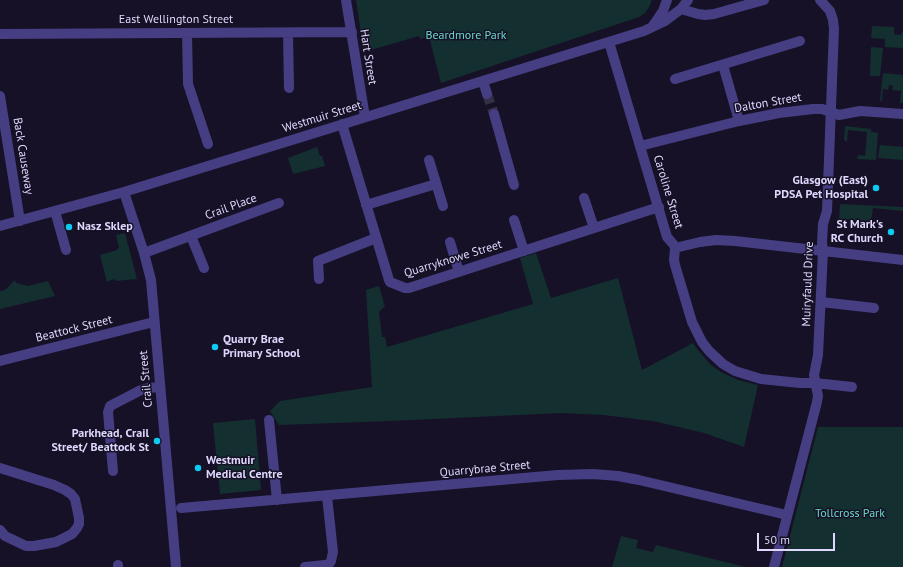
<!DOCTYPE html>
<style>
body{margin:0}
#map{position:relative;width:903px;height:567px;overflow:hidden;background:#161126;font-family:"PT Sans",sans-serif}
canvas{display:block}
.scale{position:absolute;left:757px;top:533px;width:78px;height:18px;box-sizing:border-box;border:2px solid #dfd8fd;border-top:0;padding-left:5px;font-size:12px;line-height:14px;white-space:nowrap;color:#dfd8fd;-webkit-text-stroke:3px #161126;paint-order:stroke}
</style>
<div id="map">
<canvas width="903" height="567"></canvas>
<div class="scale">50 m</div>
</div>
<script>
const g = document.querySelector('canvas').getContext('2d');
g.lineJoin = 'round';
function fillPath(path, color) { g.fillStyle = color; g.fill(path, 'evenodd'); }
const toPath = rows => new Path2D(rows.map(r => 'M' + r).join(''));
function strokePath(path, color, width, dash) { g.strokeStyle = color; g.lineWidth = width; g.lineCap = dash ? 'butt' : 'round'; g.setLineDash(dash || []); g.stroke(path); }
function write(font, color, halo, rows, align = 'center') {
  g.font = font + ' "PT Sans",sans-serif'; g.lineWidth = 3; g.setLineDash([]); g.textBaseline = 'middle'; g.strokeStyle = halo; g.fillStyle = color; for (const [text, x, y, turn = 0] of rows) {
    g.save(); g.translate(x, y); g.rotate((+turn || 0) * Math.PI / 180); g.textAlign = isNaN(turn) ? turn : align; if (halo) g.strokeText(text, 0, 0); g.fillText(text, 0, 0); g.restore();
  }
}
fillPath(toPath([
 [356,0,652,0,649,7,645,13,639,17,441,83,429,37,420,39,419,36,364,52],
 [872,26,894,27,894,34,900,35,903,32,903,48,885,47,885,39,871,38],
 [871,47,883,48,880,76,870,76],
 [883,73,903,75,903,103,900,103,901,91,892,90,893,86,889,85,888,90,883,89,882,101,880,101],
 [845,126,871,129,871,132,878,133,876,160,857,159,858,155,865,156,867,132,848,130,847,141,845,141,844,139],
 [880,145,903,147,903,160,878,158],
 [317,147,320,156,322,156,325,166,293,174,288,158],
 [840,204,903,207,903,211,873,208,871,221,839,219],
 [125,233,137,279,116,281,114,279,107,282,100,255,117,250,119,247,116,235],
 [536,253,551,298,618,278,642,370,693,343,698,350,711,365,721,372,738,380,758,385,744,447,704,433,653,421,603,415,561,413,391,421,279,425,270,411,280,401,372,387,366,290,379,286,385,307,383,308,379,312,382,337,385,337,387,347,533,304,520,258],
 [15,280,16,283,28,286,48,281,55,296,0,309,0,291,5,290],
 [255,419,261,490,220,494,213,423],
 [818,427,903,427,903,567,782,567],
 [621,536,638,540,636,548,653,552,656,545,746,567,612,567]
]), '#142f30');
strokePath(toPath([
 [487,94,494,114]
]), '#342f46', 10, [10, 5]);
strokePath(toPath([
 [346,0,365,117],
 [681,9,698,14,705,15,714,14,764,0],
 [652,27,663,11,667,0],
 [187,33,188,84,208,144],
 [288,33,289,88],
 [0,34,352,32],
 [609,42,667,237,674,245,675,248,674,260,675,265,692,322,702,342,709,351,723,364,735,371,761,379,800,383,815,383,852,387],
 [723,65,739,121],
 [675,79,800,41],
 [483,81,487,94],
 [0,96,20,221],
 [494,114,514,185],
 [342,124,389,280,390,282,405,288,409,288,659,207],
 [640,146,739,121,779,113,813,109,822,109,839,115,860,111,903,114],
 [429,160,443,206],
 [124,192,144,253,151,280,176,567],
 [584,198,594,228],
 [366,205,436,184],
 [55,211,66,250],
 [514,220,524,251],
 [0,226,124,192,644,31,665,21,681,9,688,0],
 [191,236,204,268],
 [450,242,459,272],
 [675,248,700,242,716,240,735,241,903,260],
 [144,253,279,203],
 [319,279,318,261,376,238],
 [821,302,874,308],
 [0,361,154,322],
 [269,420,277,500],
 [0,468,54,485,65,490,71,494,75,499,79,518,79,524,77,528,72,534,56,542,34,546,26,546,5,536,0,530],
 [113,471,108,412,110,406,141,390,148,388,160,387],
 [181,508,558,475,593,474,618,476,639,480,787,515],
 [118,565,118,567],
 [305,567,325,565,329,564,331,561,333,552,327,496],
 [774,567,817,402,818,396,814,375,818,355,823,251,822,243,823,224,827,211,834,29,833,20,830,11,820,0]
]), '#463e83', 10);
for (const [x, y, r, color] of [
 [876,188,4,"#0ecaf3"],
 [69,227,4,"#0ecaf3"],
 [891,232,4,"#0ecaf3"],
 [215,347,4,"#0ecaf3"],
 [157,441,4,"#0ecaf3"],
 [198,468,4,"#0ecaf3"]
]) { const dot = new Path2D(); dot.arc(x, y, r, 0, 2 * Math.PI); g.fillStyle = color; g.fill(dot); strokePath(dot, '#161126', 1.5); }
write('12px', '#dfd8fd', '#161126', [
 ["East Wellington Street",176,20],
 ["Hart Street",368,57,81],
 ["Dalton Street",768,103,-10],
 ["Westmuir Street",322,117,-17],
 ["Back Causeway",23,156,81],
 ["Caroline Street",668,192,73],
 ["Crail Place",231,207,-20],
 ["Quarryknowe Street",453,259,-17],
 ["Muiryfauld Drive",808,284,-88],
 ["Beattock Street",74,329,-14],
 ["Crail Street",146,379,-95],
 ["Quarrybrae Street",485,469,-5]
]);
write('12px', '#67dac6', '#161126', [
 ["Beardmore Park",466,36],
 ["Tollcross Park",850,514]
]);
write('bold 12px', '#dfd8fd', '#161126', [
 ["Glasgow (East)",868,181],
 ["PDSA Pet Hospital",868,195],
 ["St Mark's",883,225],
 ["RC Church",883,239],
 ["Nasz Sklep",77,227,"left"],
 ["Quarry Brae",223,340,"left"],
 ["Primary School",223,354,"left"],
 ["Parkhead, Crail",149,434],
 ["Street/ Beattock St",149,448],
 ["Westmuir",206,461,"left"],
 ["Medical Centre",206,475,"left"]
], 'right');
</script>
